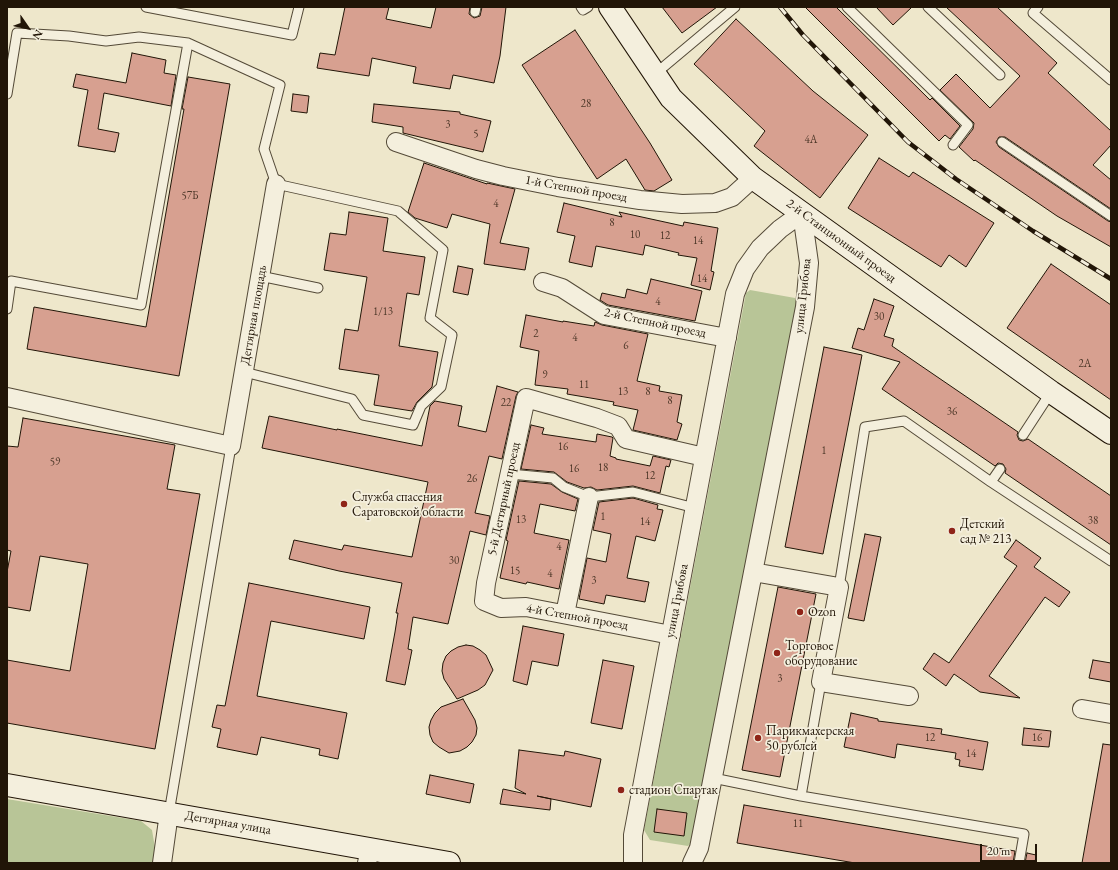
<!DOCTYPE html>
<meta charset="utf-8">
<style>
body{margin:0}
#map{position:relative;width:1118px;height:870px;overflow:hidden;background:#eee7cb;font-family:"EB Garamond",serif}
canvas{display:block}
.frame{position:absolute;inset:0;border:8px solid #211507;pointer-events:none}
.north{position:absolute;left:8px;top:8px;width:40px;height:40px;-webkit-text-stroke:3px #f4efdd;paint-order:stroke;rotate:124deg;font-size:11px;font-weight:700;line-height:16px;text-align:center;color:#211507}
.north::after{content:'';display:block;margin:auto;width:14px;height:18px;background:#211507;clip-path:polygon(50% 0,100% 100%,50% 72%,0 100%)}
.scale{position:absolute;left:980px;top:844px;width:57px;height:18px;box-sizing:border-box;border:2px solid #211507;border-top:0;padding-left:5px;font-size:12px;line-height:14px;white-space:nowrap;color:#211507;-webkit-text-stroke:3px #f4efdd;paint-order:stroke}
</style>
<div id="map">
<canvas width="1118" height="870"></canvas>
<div class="frame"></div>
<div class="north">N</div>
<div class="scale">20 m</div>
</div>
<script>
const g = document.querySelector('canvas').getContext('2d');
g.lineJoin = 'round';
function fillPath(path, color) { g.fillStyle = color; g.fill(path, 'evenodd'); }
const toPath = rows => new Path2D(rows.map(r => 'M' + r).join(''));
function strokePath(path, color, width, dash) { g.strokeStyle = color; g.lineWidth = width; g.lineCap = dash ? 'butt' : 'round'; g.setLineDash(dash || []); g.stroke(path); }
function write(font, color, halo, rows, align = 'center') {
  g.font = font + ' "EB Garamond",serif'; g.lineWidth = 3.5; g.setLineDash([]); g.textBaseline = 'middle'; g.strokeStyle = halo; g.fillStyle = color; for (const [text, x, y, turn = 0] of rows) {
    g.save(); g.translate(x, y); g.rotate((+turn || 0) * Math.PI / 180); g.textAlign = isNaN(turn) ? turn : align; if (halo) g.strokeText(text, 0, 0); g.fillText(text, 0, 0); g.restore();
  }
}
fillPath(toPath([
 [750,290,795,298,798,304,695,840,688,846,650,840,644,830,746,293],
 [7,799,141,821,152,830,156,854,154,863,7,863]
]), '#b8c597');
const building = toPath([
 [345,7,389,7,386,19,431,28,436,7,470,7,469,14,474,18,480,16,482,7,506,7,500,56,494,83,453,75,450,89,413,83,416,67,372,58,369,76,317,68,320,53,335,55,345,7],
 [662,7,717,7,682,33,662,7],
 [805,7,836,7,930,100,932,98,960,126,950,139,945,135,939,141,805,7],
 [876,7,912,7,893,25,876,7],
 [946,7,997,7,1057,63,1048,73,1111,131,1111,145,1093,165,1111,180,1111,209,1005,137,999,137,996,142,999,147,1108,221,1111,222,1111,247,1057,216,975,160,974,161,959,147,973,129,974,123,940,90,956,74,990,108,1020,76,946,7],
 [736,19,813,91,868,135,820,198,754,146,765,131,694,64,736,19],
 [575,30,650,143,672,180,654,191,645,190,626,159,597,179,522,65,575,30],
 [132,53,166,60,164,73,176,75,171,106,104,93,98,129,119,133,115,152,78,146,88,90,73,87,76,74,126,83,132,53],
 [188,77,230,84,179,376,27,349,34,307,146,327,184,109,182,109,188,77],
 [293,94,309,96,307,113,291,111,293,94],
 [374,104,460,112,460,114,491,121,483,152,403,133,403,127,372,122,374,104],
 [879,158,909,177,913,172,994,223,966,267,949,255,941,267,848,208,879,158],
 [424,163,487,184,487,183,515,189,500,243,529,248,525,270,484,264,490,224,452,214,447,228,415,218,408,212,424,163],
 [564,203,622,217,619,212,683,226,684,222,718,228,711,271,714,272,710,290,691,285,697,258,678,255,679,253,645,245,643,255,596,246,592,267,569,262,575,236,557,232,564,203],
 [349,212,388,218,383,251,425,257,419,295,407,293,399,346,438,352,432,387,417,402,412,411,374,405,379,375,339,369,345,329,358,331,367,277,324,270,330,233,346,235,349,212],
 [1051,264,1111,305,1111,400,1007,328,1051,264],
 [458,266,473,269,468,295,453,292,458,266],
 [651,279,702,291,695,321,608,305,600,300,602,293,625,298,627,289,647,294,651,279],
 [874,299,894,306,884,336,894,339,892,346,1018,432,1017,435,1019,440,1023,441,1028,439,1111,496,1111,545,1005,473,1006,469,1003,464,998,463,995,466,882,389,900,362,852,348,858,328,864,330,874,299],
 [526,315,563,322,563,321,594,326,595,322,602,325,648,334,637,381,660,386,659,391,682,395,677,422,682,424,677,440,633,430,638,410,613,405,614,402,567,394,568,389,535,385,539,351,520,347,526,315],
 [824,347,862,355,823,554,785,547,824,347],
 [497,386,518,392,516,396,502,459,489,456,475,513,490,516,486,535,470,531,448,624,413,617,408,649,412,650,405,685,386,681,395,632,398,613,396,613,402,583,339,571,289,559,294,540,342,550,344,545,412,557,428,482,262,448,269,416,337,430,337,429,422,446,430,406,435,401,462,406,458,426,486,432,497,386],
 [23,418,175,445,167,489,200,494,155,749,7,723,7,660,70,671,88,564,40,556,30,611,7,607,7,572,11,551,7,550,7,446,18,447,23,418],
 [531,425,544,428,542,434,596,442,597,434,612,437,613,438,610,456,616,458,616,459,650,466,653,456,671,460,669,467,666,466,660,493,633,486,597,490,591,487,584,488,567,482,554,472,521,469,531,425],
 [519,481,551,484,562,492,578,499,575,511,540,504,534,533,569,540,559,589,527,582,526,584,500,578,508,541,506,540,519,481],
 [633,498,658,505,657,509,663,510,655,541,636,536,627,578,649,582,645,602,606,595,604,604,579,599,587,558,606,562,611,534,593,530,599,502,633,498],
 [865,534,881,537,864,621,848,618,865,534],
 [1016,540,1041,558,1034,567,1070,592,1059,607,1045,597,989,676,1020,698,980,692,954,674,946,686,923,669,934,653,949,663,1017,566,1004,557,1016,540],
 [249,583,370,607,364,639,271,621,257,696,347,713,338,759,319,755,320,749,261,737,257,755,217,747,221,729,212,727,217,705,225,706,249,583],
 [778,587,816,594,780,777,742,770,778,587],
 [523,626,564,634,558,666,532,661,527,685,513,681,523,626],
 [466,645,473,646,480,650,486,655,493,670,485,685,478,690,457,699,444,679,442,671,443,663,446,656,451,651,458,647,466,645],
 [603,660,634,666,622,729,591,723,603,660],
 [1093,660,1111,663,1111,682,1089,678,1093,660],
 [463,699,475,720,477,728,476,735,472,742,467,747,460,751,449,753,439,747,433,742,430,735,429,727,431,720,435,713,441,707,463,699],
 [851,713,878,719,878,721,942,729,941,734,988,742,983,770,959,766,960,760,955,759,956,753,897,744,895,758,844,747,851,713],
 [1024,728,1051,731,1049,747,1022,745,1024,728],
 [1103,744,1111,745,1111,863,1082,863,1103,744],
 [519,750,564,756,565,751,601,759,591,807,537,796,551,799,550,810,500,804,503,789,526,794,515,788,519,750],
 [430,775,474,784,470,803,426,794,430,775],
 [744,805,1015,851,1013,863,855,863,737,843,744,805],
 [657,809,687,813,684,836,654,832,657,809],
 [1027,853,1036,855,1035,863,1025,863,1027,853]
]);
fillPath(building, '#d7a090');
strokePath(building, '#211507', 1);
const service = toPath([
 [146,7,292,35,299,7],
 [581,7,583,10,588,7],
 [847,7,968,125,953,145],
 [928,7,1000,75],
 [1038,7,1033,13,1111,80],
 [475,12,476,7],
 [655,74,735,7],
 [7,94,17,33,69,36,106,41,139,37,188,43,280,85,264,149,276,184,398,211,443,250,430,318,452,335,441,387,421,406,413,425,363,415,352,399,244,372],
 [1002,142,1111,216],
 [260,276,318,288],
 [7,309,11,281,141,305,188,43],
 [1023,435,1051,392],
 [510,474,553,478,564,487,589,497,633,492,695,508],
 [991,482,1000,469],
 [839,587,865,427,904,421,991,482,1111,561],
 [713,778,801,796,821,682],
 [801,796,1024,834,1019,863],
 [169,813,231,446]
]);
const minor = toPath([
 [396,142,476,169,503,176,558,187,640,200,682,204,715,203,732,197,753,178],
 [543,282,562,288,604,315,727,338],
 [7,397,231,446,276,184],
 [753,572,839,587,821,682,909,696],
 [565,614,589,497],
 [671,635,526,607,501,608,484,601,486,583,526,398,597,418,618,426,626,439,704,457],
 [1082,709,1111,714],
 [162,863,169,813],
 [367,863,370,849],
 [633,863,633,835,735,294,745,269,760,248,780,229,802,213,809,263,805,307,699,848,692,863]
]);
const secondary = toPath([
 [610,7,671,98,753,178,1051,392,1111,433],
 [7,785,449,863]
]);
strokePath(service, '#544a38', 11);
strokePath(minor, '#544a38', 20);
strokePath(secondary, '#211507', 24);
strokePath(service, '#f4efdd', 9);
strokePath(minor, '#f4efdd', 18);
strokePath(secondary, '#f4efdd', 22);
const rail = toPath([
 [780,7,803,35,908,142,956,179,1033,231,1111,279]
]);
strokePath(rail, '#211507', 4.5);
strokePath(rail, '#f4efdd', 3, [9]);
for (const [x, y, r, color] of [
 [344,504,4,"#8f2418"],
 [952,531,4,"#8f2418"],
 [800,612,4,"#8f2418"],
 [777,653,4,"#8f2418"],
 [758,738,4,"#8f2418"],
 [621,790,4,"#8f2418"]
]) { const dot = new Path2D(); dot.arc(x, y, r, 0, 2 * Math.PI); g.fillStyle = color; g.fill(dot); strokePath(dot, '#f4efdd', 1.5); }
write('11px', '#4e3829', null, [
 ["28",586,104],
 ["3",448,125],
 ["5",476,134],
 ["4А",811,140],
 ["57Б",190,196],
 ["4",496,204],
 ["8",612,223],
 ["10",635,235],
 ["12",665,236],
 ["14",698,241],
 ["14",702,279],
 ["4",658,302],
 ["1/13",383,312],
 ["30",879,317],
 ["2",536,334],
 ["4",575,338],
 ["6",626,346],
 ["2А",1085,364],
 ["9",545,375],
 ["11",584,385],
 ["13",623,392],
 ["8",648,392],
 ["8",670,401],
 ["22",506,403],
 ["36",952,412],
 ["16",563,447],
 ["1",824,451],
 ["59",55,462],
 ["18",603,468],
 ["16",574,469],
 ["12",650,476],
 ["26",472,479],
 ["1",603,517],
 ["13",521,520],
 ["38",1093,521],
 ["14",645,522],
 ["4",559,547],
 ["30",454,561],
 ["15",515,571],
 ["4",550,574],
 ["3",594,581],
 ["3",780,679],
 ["12",930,738],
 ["16",1037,738],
 ["14",971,754],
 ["11",798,824]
]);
write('13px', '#211507', '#f4efdd', [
 ["1-й Степной проезд",576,189,10],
 ["2-й Станционный проезд",841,241,36],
 ["улица Грибова",803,296,-84],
 ["Дегтярная площадь",254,315,-80],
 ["2-й Степной проезд",655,323,12],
 ["5-й Дегтярный проезд",504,499,-78],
 ["улица Грибова",677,601,-79],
 ["4-й Степной проезд",577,617,10],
 ["Дегтярная улица",228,823,10]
]);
write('13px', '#211507', '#f4efdd', [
 ["Служба спасения",352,497],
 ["Саратовской области",352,512],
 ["Детский",960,524],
 ["сад № 213",960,539],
 ["Ozon",808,612],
 ["Торговое",785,646],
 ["оборудование",785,661],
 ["Парикмахерская",766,731],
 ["50 рублей",766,746],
 ["стадион Спартак",629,790]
], 'left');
</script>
